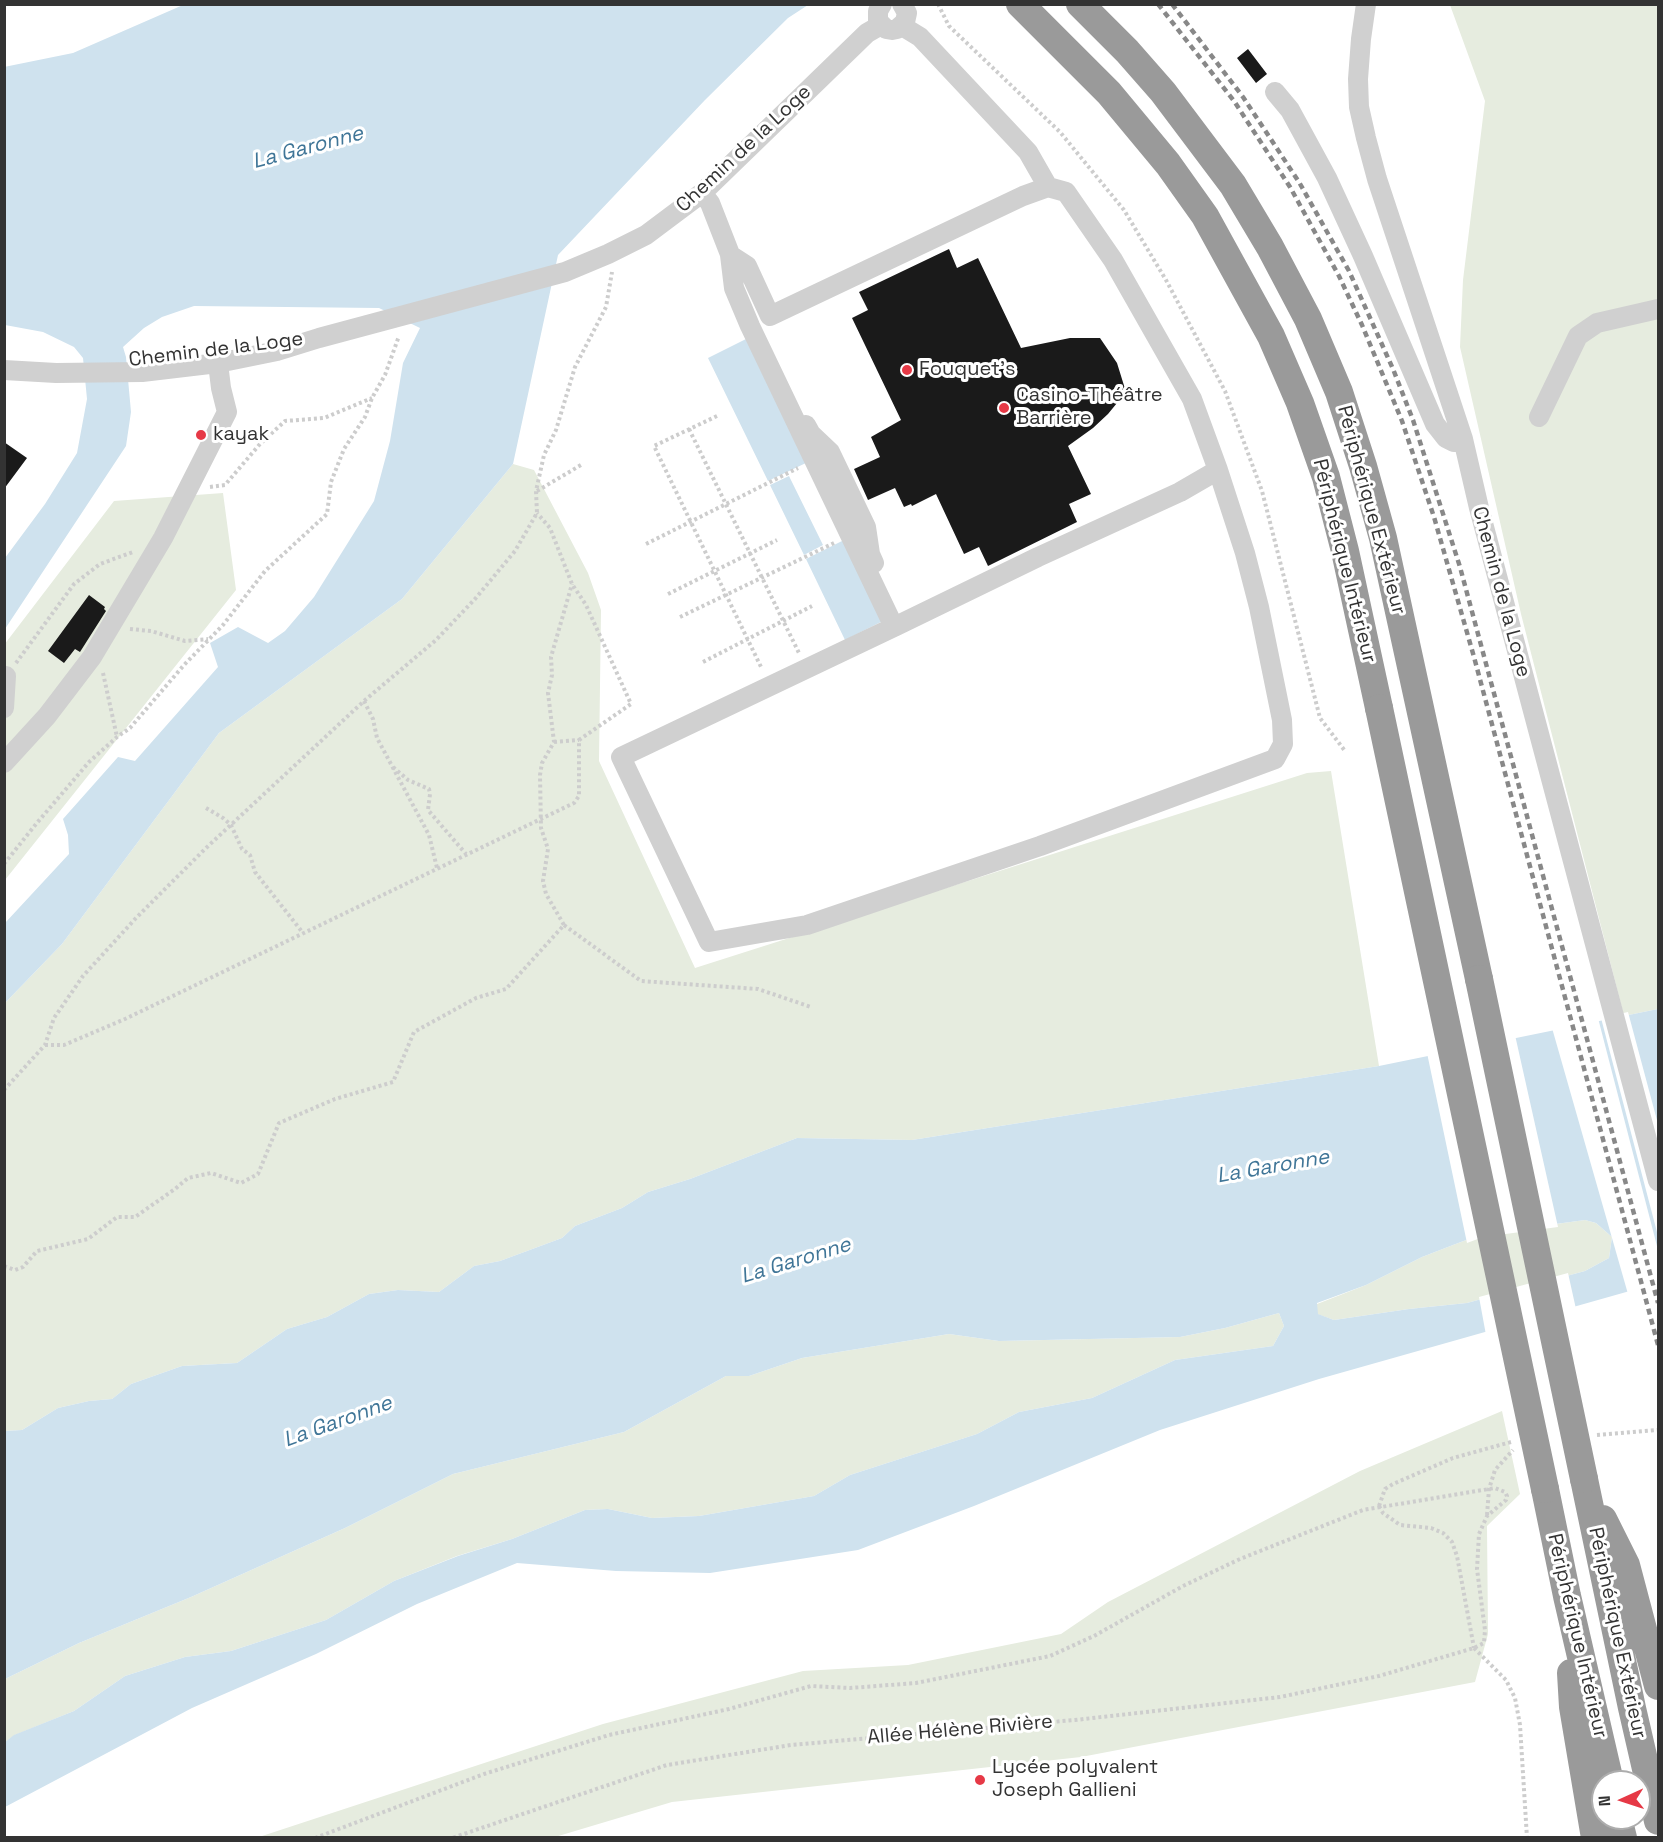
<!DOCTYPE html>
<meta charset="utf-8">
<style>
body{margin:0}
#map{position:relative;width:1663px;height:1842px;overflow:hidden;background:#fff;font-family:"Space Grotesk",sans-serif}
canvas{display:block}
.frame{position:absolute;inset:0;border:6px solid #333;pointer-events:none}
.north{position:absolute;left:1591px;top:1770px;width:60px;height:60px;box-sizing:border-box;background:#fff;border:2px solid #adadad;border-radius:50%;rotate:267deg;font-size:16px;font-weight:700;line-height:24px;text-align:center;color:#333}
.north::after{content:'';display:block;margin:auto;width:21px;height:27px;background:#e63946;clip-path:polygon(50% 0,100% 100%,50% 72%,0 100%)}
</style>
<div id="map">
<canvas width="1663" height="1842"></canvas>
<div class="frame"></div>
<div class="north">N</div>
</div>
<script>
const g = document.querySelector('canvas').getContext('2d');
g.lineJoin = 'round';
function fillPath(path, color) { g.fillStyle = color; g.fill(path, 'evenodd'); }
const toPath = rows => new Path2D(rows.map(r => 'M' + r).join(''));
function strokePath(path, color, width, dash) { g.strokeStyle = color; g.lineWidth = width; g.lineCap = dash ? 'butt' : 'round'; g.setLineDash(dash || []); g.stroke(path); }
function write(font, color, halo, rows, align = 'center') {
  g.font = font + ' "Space Grotesk",sans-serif'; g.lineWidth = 6; g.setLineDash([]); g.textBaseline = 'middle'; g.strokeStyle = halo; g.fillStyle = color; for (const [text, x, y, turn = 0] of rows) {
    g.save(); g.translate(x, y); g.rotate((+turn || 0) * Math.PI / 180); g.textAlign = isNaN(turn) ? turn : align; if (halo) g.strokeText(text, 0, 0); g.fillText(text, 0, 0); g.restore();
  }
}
fillPath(toPath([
 [1450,5,1658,5,1658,1009,1624,1016,1521,614,1460,347,1463,280,1485,101],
 [513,464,534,470,588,573,601,610,599,761,695,968,1307,773,1331,771,1379,1066,912,1140,797,1138,690,1179,648,1192,622,1208,575,1226,562,1238,500,1261,474,1266,439,1292,398,1290,369,1294,327,1317,287,1329,237,1363,182,1366,131,1384,112,1399,89,1401,58,1408,22,1430,5,1431,5,1003,62,944,219,733,402,599],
 [223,493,236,590,5,880,4,645,114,501],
 [1585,1220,1596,1223,1612,1237,1609,1258,1585,1271,1467,1303,1409,1309,1334,1320,1317,1314,1317,1304,1366,1285,1422,1257,1453,1245,1482,1234],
 [1279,1313,1284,1326,1273,1346,1175,1360,1092,1398,1019,1412,977,1434,850,1475,814,1496,699,1516,652,1518,608,1509,585,1510,512,1539,457,1556,394,1581,326,1620,231,1651,185,1657,125,1676,74,1711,15,1735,5,1742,5,1679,79,1643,191,1597,345,1528,453,1474,624,1432,726,1376,749,1376,802,1358,949,1334,999,1341,1180,1337,1225,1328],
 [1502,1411,1520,1494,1487,1526,1488,1634,1475,1682,1081,1757,672,1802,555,1837,259,1837,603,1724,803,1671,908,1665,1061,1634,1108,1602,1360,1471]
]), '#e6ecdf');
fillPath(toPath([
 [183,5,808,5,788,18,705,100,558,255,513,464,402,599,219,733,62,944,5,1003,5,923,69,854,68,835,63,819,118,757,135,761,218,667,210,643,238,627,268,643,285,631,314,597,374,501,390,441,403,363,420,328,379,308,194,306,162,317,144,328,123,347,126,357,131,412,126,446,5,629,5,558,45,504,77,453,87,399,83,358,74,347,43,332,5,325,4,67,73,53],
 [748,338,808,462,768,481,708,358],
 [789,476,823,545,804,555,770,485],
 [846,539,885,620,845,640,806,559],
 [1658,1009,1658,1283,1319,1379,1160,1430,974,1506,858,1550,710,1573,616,1571,517,1563,417,1604,316,1654,192,1708,5,1807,5,1742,14,1735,74,1711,125,1676,185,1657,231,1651,326,1620,394,1581,458,1556,512,1539,585,1510,608,1509,652,1518,699,1516,814,1496,850,1475,977,1434,1019,1412,1092,1398,1175,1360,1273,1346,1284,1326,1279,1313,1225,1328,1180,1337,999,1341,949,1334,802,1358,749,1376,726,1376,624,1432,453,1474,345,1528,191,1597,79,1643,5,1679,5,1431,22,1430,58,1408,89,1401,112,1399,131,1384,182,1366,237,1363,287,1329,327,1317,369,1294,398,1290,439,1292,474,1266,500,1261,562,1238,575,1226,622,1208,648,1192,690,1179,797,1138,912,1140,1379,1066],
 [1585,1220,1596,1223,1612,1237,1609,1258,1585,1271,1467,1303,1409,1309,1334,1320,1318,1314,1317,1303,1366,1285,1422,1257,1453,1245,1482,1234]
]), '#cfe2ee');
fillPath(toPath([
 [1628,1012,1658,1124,1658,1236,1601,1018],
 [1598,1018,1658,1250,1658,1286,1628,1294,1552,1028],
 [1515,1035,1558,1227,1483,1237,1467,1243,1427,1053],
 [1568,1273,1576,1309,1486,1335,1479,1297]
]), '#fff');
fillPath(toPath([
 [1248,49,1267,74,1256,83,1237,58],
 [949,249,957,268,978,258,1021,348,1070,338,1100,338,1117,363,1126,392,1108,414,1093,428,1068,446,1091,494,1069,504,1077,522,988,566,979,547,964,554,936,494,912,506,911,504,904,507,895,488,868,500,854,469,880,457,871,437,901,420,852,318,868,310,859,292],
 [4,442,27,458,4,489],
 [89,595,105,607,104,609,106,611,80,652,75,649,64,663,48,651]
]), '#1a1a1a');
strokePath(toPath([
 [938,4,949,26,1060,132,1124,210,1166,280,1225,391,1262,491,1320,718,1345,751],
 [717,416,654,446,762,669],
 [689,429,799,653],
 [210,487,225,485,260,444,285,421,324,418,372,398],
 [537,491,581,465],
 [646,544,798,468],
 [668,594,777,540],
 [680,617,834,543],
 [130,629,151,631,185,641,208,639],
 [703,662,812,606],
 [16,663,74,584,100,564,133,552],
 [103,673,117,737],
 [364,701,373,719,377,738,429,835,437,868],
 [554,742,579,740],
 [393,767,408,780,429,789,430,794,428,810,466,854],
 [206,808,223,818,231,825,242,849,250,855,255,872,303,933],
 [4,864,36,824,89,762,117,737,130,728,184,665,223,625,265,571,327,514,331,482,344,449,365,417,372,398,385,375,399,336],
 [564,925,641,981,758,989,811,1007],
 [45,1045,64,1045,125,1019,574,803,579,796,579,740,631,704,586,605,572,584,550,528,537,513],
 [4,1090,45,1045,54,1018,83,976,136,918,206,848,364,701,436,640,475,599,515,551,537,513,536,491,544,455,556,430,575,367,606,307,612,272],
 [4,1266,15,1270,23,1267,37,1251,88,1239,117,1217,135,1217,175,1189,188,1178,211,1173,241,1183,258,1174,279,1123,335,1099,393,1082,414,1032,476,998,506,989,564,925,546,894,543,881,548,849,541,828,540,775,542,763,554,742,548,693,552,675,551,657,572,584],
 [1597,1435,1658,1430],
 [1379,1506,1385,1489,1393,1484,1453,1458,1511,1442],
 [1379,1506,1383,1513,1400,1525,1431,1528,1443,1533,1452,1542,1457,1556,1474,1648],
 [1487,1515,1489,1489,1495,1470,1513,1450],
 [1474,1648,1506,1680,1515,1698,1520,1725,1527,1838],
 [315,1838,484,1774,609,1735,729,1709,811,1686,850,1688,916,1683,1050,1656,1094,1636,1183,1586,1240,1559,1363,1510,1495,1488,1505,1492,1507,1496,1506,1500,1487,1516,1479,1534,1477,1569,1485,1630,1484,1643,1474,1648,1379,1676,1280,1697,1075,1720,791,1745,667,1765,452,1838]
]), '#cdcdcd', 4, [3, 3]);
strokePath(toPath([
 [882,4,878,11,878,21,886,29,892,30,897,29,905,22,907,13,902,4],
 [1366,4,1361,39,1358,79,1359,107,1366,138,1377,179,1463,439,1479,508,1658,1181],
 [902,26,920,37,1028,152,1048,187],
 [1275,92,1290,110,1327,178,1363,256,1435,424,1446,438,1454,442,1463,439],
 [1048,187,1066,192,1113,260,1192,399,1218,470,1180,492,1038,557,894,627,750,326,734,288,730,255,747,266,770,316,1023,196,1048,187],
 [702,193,710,203,735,267],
 [4,370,56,373,142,372,218,363,277,351,319,338,565,272,608,254,646,235,702,193,867,33,881,25],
 [1539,417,1578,336,1597,323,1658,309],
 [806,425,811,434,830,452,866,527,870,554,874,563],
 [894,627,621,757,709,942,807,925,1040,846,1275,759,1283,744,1282,720,1259,607,1245,553,1218,470],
 [4,708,6,676],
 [4,763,47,716,92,657,163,538,227,412,221,388,218,363]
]), '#d0d0d0', 20);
strokePath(toPath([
 [1020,4,1109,93,1168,164,1205,216,1271,336,1300,403,1326,477,1345,551,1379,708],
 [1080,4,1127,51,1163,92,1233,185,1270,247,1308,319,1339,392,1363,466,1383,538,1479,979],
 [1584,1479,1632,1708,1658,1821],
 [1545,1489,1567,1596,1610,1782],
 [1603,1519,1626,1565,1658,1686],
 [1571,1673,1573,1707,1595,1838],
 [1618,1818,1623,1838]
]), '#9a9a9a', 28);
strokePath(toPath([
 [1158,4,1234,101,1290,187,1339,276,1362,325,1402,421,1434,517,1474,657,1658,1345],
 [1172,4,1243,97,1299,182,1349,271,1393,369,1413,420,1460,567,1658,1303]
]), '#888', 4.5, [6, 4.5]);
strokePath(toPath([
 [1379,708,1545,1489],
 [1479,979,1584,1479]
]), '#9a9a9a', 28);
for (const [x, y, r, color] of [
 [907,370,6,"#e63946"],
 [1004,408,6,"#e63946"],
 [201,435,6,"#e63946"],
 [980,1780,6,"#e63946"]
]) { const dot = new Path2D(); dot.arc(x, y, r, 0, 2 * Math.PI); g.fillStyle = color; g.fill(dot); strokePath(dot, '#fff', 2); }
write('20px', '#333', '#fff', [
 ["Chemin de la Loge",744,149,-43],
 ["Chemin de la Loge",216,350,-7],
 ["Périphérique Extérieur",1371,510,75],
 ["Périphérique Intérieur",1344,561,76],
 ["Chemin de la Loge",1501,592,75],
 ["Périphérique Extérieur",1617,1633,78],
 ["Périphérique Intérieur",1577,1636,77],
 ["Allée Hélène Rivière",960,1730,-5]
]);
write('20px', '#333', '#fff', [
 ["Fouquet's",919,370],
 ["Casino-Théâtre",1016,396],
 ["Barrière",1016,419],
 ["kayak",213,435],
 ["Lycée polyvalent",992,1768],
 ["Joseph Gallieni",992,1791]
], 'left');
write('italic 21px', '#3f7597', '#fff', [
 ["La Garonne",308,148,-15],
 ["La Garonne",1273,1167,-10],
 ["La Garonne",796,1261,-17],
 ["La Garonne",338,1422,-20]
]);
</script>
